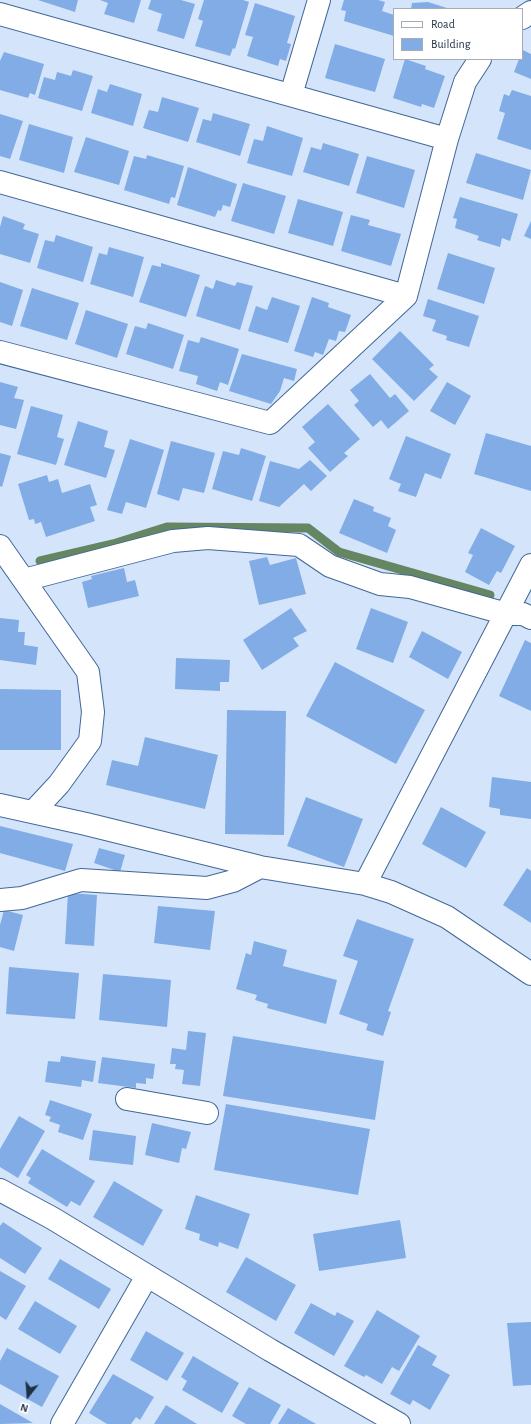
<!DOCTYPE html>
<style>
body{margin:0}
#map{position:relative;width:531px;height:1424px;overflow:hidden;background:#d4e5fb;font-family:"Alegreya Sans",sans-serif}
canvas{display:block}
.legend{position:absolute;left:393px;top:8px;width:130px;height:52px;box-sizing:border-box;background:#fff;border:1px solid #a5acb4;margin:0;padding:5px 7px;list-style:none;font-size:12px;color:#1f2f44}
.legend li{display:flex;align-items:center;gap:8px;height:20px}
.legend b{width:20px;border:1px solid #a5acb4}
.north{position:absolute;left:8px;top:1376px;width:40px;height:40px;-webkit-text-stroke:3px #fff;paint-order:stroke;rotate:197deg;font-size:11px;font-weight:700;line-height:16px;text-align:center;color:#1f2f44}
.north::after{content:'';display:block;margin:auto;width:14px;height:18px;background:#1f2f44;clip-path:polygon(50% 0,100% 100%,50% 72%,0 100%)}
</style>
<div id="map">
<canvas width="531" height="1424"></canvas>
<ul class="legend">
<li><b style="height:5px;background:#fff"></b>Road</li>
<li><b style="height:11px;background:#81ace5"></b>Building</li>
</ul>
<div class="north">N</div>
</div>
<script>
const g = document.querySelector('canvas').getContext('2d');
g.lineJoin = 'round';
const toPath = rows => new Path2D(rows.map(r => 'M' + r).join(''));
function strokePath(path, color, width, dash) { g.strokeStyle = color; g.lineWidth = width; g.lineCap = dash ? 'butt' : 'round'; g.setLineDash(dash || []); g.stroke(path); }
function fillPath(path, color) { g.fillStyle = color; g.fill(path, 'evenodd'); }
strokePath(toPath([
 [40,561,113,544,167,527,308,528,339,552,490,595]
]), '#658662', 9);
fillPath(toPath([
 [38,0,78,0,75,12],
 [100,0,141,0,134,23,104,14,108,3],
 [151,0,181,0,195,4,184,39,157,31,162,14,148,9],
 [204,0,243,0,249,2,235,49,233,48,230,56,195,46,203,21,198,19],
 [344,0,378,0,385,2,382,11,394,15,394,36,344,21,346,11,341,10],
 [428,2,450,9,411,9,412,3],
 [255,3,295,16,287,43,291,44,286,61,280,59,278,66,247,56,253,37,245,35],
 [335,44,385,59,375,92,325,78],
 [523,50,531,54,531,79,514,72,519,59,522,59],
 [4,52,44,64,35,95,30,93,28,98,0,90,0,61],
 [405,59,426,66,425,69,445,76,434,108,422,104,421,107,393,98],
 [73,70,93,76,82,111,38,98,44,77,55,80,57,72,71,76],
 [110,84,142,94,133,126,91,113,98,89,107,92],
 [512,90,531,96,531,150,497,139,505,113,499,111,504,94,509,96],
 [162,97,199,108,188,142,143,128,149,110,158,112],
 [213,113,250,124,240,156,196,142,203,119,211,121],
 [0,114,23,121,10,159,0,156],
 [29,124,73,137,64,173,19,160],
 [267,126,303,138,292,176,247,163,254,139,263,141],
 [86,137,129,151,119,185,74,172],
 [323,143,359,154,349,186,303,172,311,147,321,150],
 [476,153,531,170,523,200,466,183],
 [147,155,184,166,175,198,171,197,169,204,124,190,134,156,146,159],
 [367,156,415,170,404,208,356,193],
 [188,167,237,184,230,207,223,205,221,211,218,210,215,217,177,205],
 [243,183,286,196,274,234,231,221],
 [460,197,518,214,510,241,502,238,500,247,477,240,479,236,455,228,457,219,453,218],
 [298,199,343,212,333,246,288,233],
 [351,215,370,220,368,225,401,234,391,266,341,251],
 [3,216,25,224,23,229,39,234,30,263,0,254,0,227],
 [531,221,531,239,524,236],
 [56,235,93,247,83,282,37,268,45,240,54,242],
 [109,247,144,257,133,297,90,284,99,253,107,255],
 [448,253,495,268,484,304,437,289],
 [161,263,200,275,186,317,139,302,152,265,161,267],
 [216,280,235,286,237,282,253,286,240,330,196,316,205,286,213,289],
 [0,282,23,290,12,326,0,322],
 [32,288,79,303,67,340,20,326],
 [272,297,300,306,288,343,248,331,256,306,267,310],
 [312,297,329,303,328,307,351,315,345,332,339,331,336,341,329,339,323,355,315,352,313,357,294,351],
 [428,299,479,316,469,347,446,340,447,336,432,331,436,320,423,316],
 [86,310,128,324,117,358,75,344],
 [148,323,184,335,173,369,126,354,135,326,146,329],
 [400,331,434,365,429,369,438,377,414,401,372,359],
 [201,337,239,349,228,385,220,382,217,391,196,384,198,376,179,371,188,340,199,343],
 [242,354,297,369,294,381,284,378,280,391,271,404,229,391],
 [370,374,390,398,395,394,409,411,388,429,381,420,373,427,354,405,359,401,350,390],
 [0,382,18,387,14,398,24,400,16,429,0,425],
 [447,382,471,396,455,425,430,411],
 [328,404,360,439,344,453,348,456,330,472,308,448,315,442,302,427],
 [31,406,63,415,57,437,64,439,56,465,17,454],
 [78,421,108,431,104,447,115,450,106,478,64,465],
 [486,433,531,446,531,491,474,474],
 [406,436,451,454,441,479,425,473,416,497,398,491,401,484,389,479],
 [130,439,164,450,146,508,126,502,122,514,107,510],
 [171,441,215,453,204,493,183,488,179,501,157,494],
 [241,448,266,456,252,501,212,489,223,451,239,455],
 [0,453,11,456,2,487,0,486],
 [310,460,327,476,311,491,304,484,279,507,259,501,270,461,299,469],
 [47,475,49,482,58,479,62,493,90,484,97,505,90,507,95,521,46,537,41,522,35,524,34,519,29,520,18,484],
 [354,499,374,507,373,511,391,518,388,526,396,530,387,553,339,533],
 [481,528,515,546,501,573,497,571,489,585,465,572,473,555,468,553],
 [267,557,270,565,296,558,306,594,259,605,249,561],
 [124,568,127,582,135,580,139,596,88,608,82,582,92,579,91,576],
 [291,608,307,631,293,638,299,646,262,670,243,640],
 [371,608,408,622,393,663,356,649],
 [0,618,19,620,18,632,25,632,24,645,38,647,36,665,0,660],
 [422,631,462,652,448,679,409,657],
 [525,640,531,643,531,711,499,696],
 [176,658,230,660,229,682,220,682,220,691,175,689],
 [335,662,425,710,396,764,306,716],
 [0,689,61,690,61,750,0,750],
 [227,710,286,711,284,835,225,834],
 [145,737,218,755,205,809,106,785,112,760,138,766],
 [492,777,531,782,531,819,500,815,500,809,489,807],
 [306,797,363,819,344,867,287,846],
 [441,807,486,832,466,868,422,844],
 [0,826,73,844,65,871,0,853],
 [99,848,125,855,120,872,94,863],
 [527,868,531,871,531,923,503,905],
 [68,893,97,895,94,946,65,944],
 [158,906,215,911,210,950,154,943],
 [4,910,23,915,14,951,0,947,0,925],
 [357,919,414,939,388,1011,391,1012,383,1036,366,1030,368,1024,339,1014,358,961,343,956],
 [254,941,287,950,283,966,337,980,326,1024,267,1008,268,1004,255,1000,257,995,236,989,246,953,251,955],
 [9,967,79,973,75,1019,6,1014],
 [103,974,171,980,167,1027,99,1020],
 [188,1031,206,1033,200,1086,182,1084,184,1070,175,1069,176,1064,170,1064,172,1048,186,1050],
 [233,1036,384,1061,375,1120,223,1096],
 [61,1056,96,1061,93,1082,82,1080,81,1087,45,1082,48,1061,60,1062],
 [102,1057,155,1064,153,1079,146,1078,146,1084,136,1083,136,1088,98,1083],
 [50,1100,92,1114,83,1140,58,1132,60,1125,49,1121,51,1117,45,1115],
 [226,1104,370,1129,358,1195,214,1170],
 [19,1116,45,1131,18,1178,0,1167,0,1149],
 [152,1123,191,1132,186,1149,182,1148,179,1163,145,1155],
 [93,1130,136,1136,133,1165,89,1160],
 [42,1149,95,1181,80,1206,71,1201,67,1207,28,1183,31,1178,26,1175],
 [114,1181,163,1210,143,1246,93,1217],
 [196,1195,250,1214,238,1249,219,1242,218,1247,199,1240,200,1234,185,1229],
 [400,1220,406,1258,319,1271,313,1234],
 [3,1222,42,1248,25,1274,0,1258,0,1226],
 [246,1257,296,1285,276,1321,226,1292],
 [60,1259,111,1289,99,1309,48,1279],
 [0,1271,26,1286,6,1320,0,1316],
 [35,1301,77,1326,60,1354,18,1329],
 [311,1303,335,1316,337,1312,354,1321,334,1356,294,1333],
 [377,1310,420,1336,399,1371,392,1367,382,1384,366,1375,364,1377,344,1366],
 [531,1322,531,1385,513,1386,507,1323],
 [146,1331,184,1353,167,1381,130,1360],
 [418,1345,437,1356,432,1365,450,1375,430,1410,413,1400,410,1405,390,1394],
 [7,1348,59,1376,42,1407,0,1384,0,1361],
 [193,1356,239,1383,222,1413,182,1390,187,1381,181,1377],
 [113,1374,154,1397,140,1420,136,1417,131,1424,107,1424,89,1413],
 [249,1387,281,1405,270,1424,246,1424,232,1416],
 [0,1404,33,1423,0,1424],
 [166,1405,197,1424,154,1424],
 [288,1408,316,1424,278,1424]
]), '#81ace5');
const minor = toPath([
 [0,14,447,139],
 [522,18,531,12],
 [291,95,319,0],
 [0,182,406,296],
 [0,352,270,423,406,296,447,139,465,82,480,59],
 [0,546,88,672,93,712,90,741,59,784,33,812],
 [24,580,173,541,208,538,299,545,330,566,380,584,410,587,507,614,523,614,531,618],
 [0,805,86,824,260,867,365,884,391,892,447,917,531,974],
 [365,884,531,565],
 [0,900,22,898,81,880,207,888,233,881,260,867],
 [127,1099,207,1113],
 [0,1190,52,1218,270,1350,399,1424],
 [62,1424,147,1276]
]);
strokePath(minor, '#426797', 24);
strokePath(minor, '#fff', 22);
</script>
